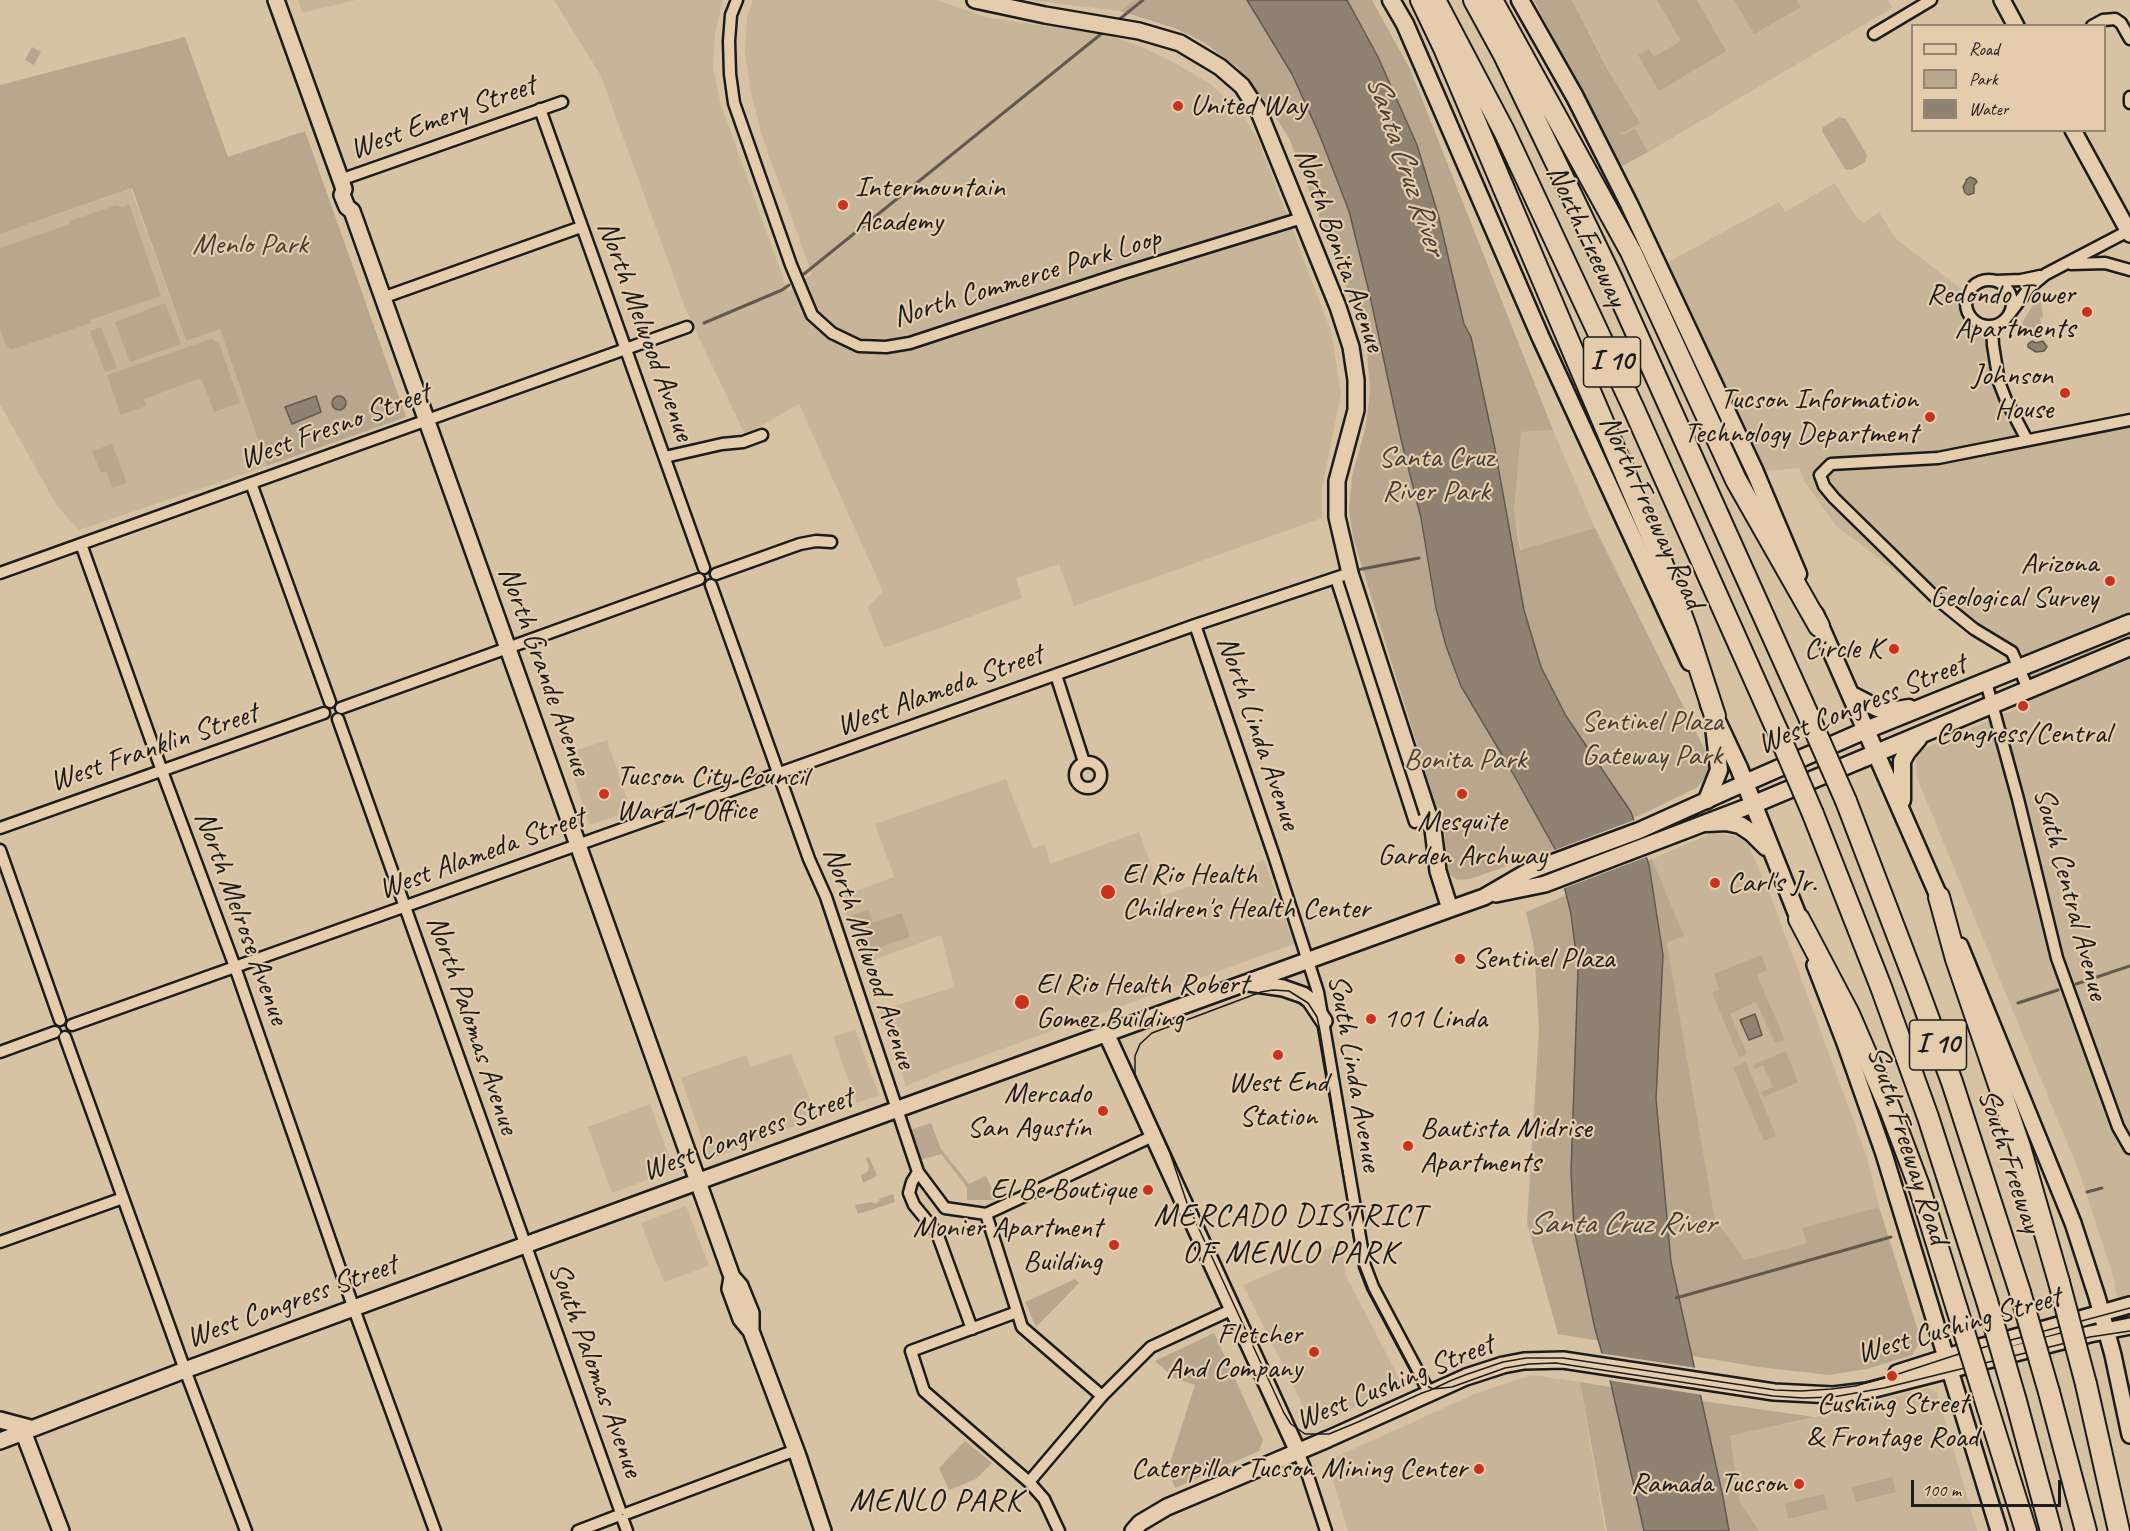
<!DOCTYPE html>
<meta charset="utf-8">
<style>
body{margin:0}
#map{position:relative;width:2130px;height:1531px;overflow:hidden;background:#d8c2a4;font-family:Caveat,sans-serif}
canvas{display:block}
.legend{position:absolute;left:1911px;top:24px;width:195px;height:108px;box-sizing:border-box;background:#e4ccad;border:2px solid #948673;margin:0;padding:8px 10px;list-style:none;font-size:18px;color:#1c1c1c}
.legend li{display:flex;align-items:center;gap:12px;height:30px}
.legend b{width:30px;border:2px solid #948673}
.scale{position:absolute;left:1911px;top:1480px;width:150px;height:27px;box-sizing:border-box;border:3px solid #1c1c1c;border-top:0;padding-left:8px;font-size:18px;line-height:21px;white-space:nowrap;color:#1c1c1c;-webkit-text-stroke:4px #e4ccad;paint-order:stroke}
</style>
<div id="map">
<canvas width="2130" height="1531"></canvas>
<ul class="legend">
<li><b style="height:8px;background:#e4ccad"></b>Road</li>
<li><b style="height:16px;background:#b9a68e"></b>Park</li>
<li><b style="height:16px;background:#908271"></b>Water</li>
</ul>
<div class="scale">100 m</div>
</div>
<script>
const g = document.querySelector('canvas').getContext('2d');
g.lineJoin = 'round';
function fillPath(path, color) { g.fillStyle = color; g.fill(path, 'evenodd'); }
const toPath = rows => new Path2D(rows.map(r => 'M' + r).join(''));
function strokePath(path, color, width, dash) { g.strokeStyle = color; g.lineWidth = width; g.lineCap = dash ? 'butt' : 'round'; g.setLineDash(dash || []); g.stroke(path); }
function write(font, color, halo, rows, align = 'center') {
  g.font = font + ' Caveat,sans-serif'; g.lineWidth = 4.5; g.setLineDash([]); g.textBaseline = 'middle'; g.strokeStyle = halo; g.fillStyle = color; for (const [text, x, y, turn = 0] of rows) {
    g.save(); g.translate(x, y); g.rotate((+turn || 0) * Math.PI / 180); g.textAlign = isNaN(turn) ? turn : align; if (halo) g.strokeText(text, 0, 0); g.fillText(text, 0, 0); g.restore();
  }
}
fillPath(toPath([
 [298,0,356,0,302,13],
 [554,0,723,0,715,33,713,68,721,105,788,292,812,274,762,136,751,93,745,52,747,17,753,0,936,0,989,18,1109,35,1142,47,1171,61,1212,85,1242,114,1257,137,1331,331,1341,394,1322,488,1322,518,1074,606,1059,564,1016,578,1022,598,884,648,868,607,883,591,799,404,745,435,686,310,601,76],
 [1028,0,1134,0,1120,11],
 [1572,0,1888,0,1892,8,1648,152,1635,128,1622,135,1608,68],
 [1835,183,1856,217,1864,223,1879,212,1896,239,1968,294,1966,308,1974,321,1988,327,1996,367,2027,440,2130,420,2130,1317,2120,1320,2114,1279,2080,1174,1917,778,1916,759,1923,749,2028,704,2002,652,1978,641,1871,552,1837,527,1804,481,1799,468,1765,471,1668,262,1779,202,1785,212],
 [131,189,186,341,220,329,267,466,79,530,57,506,0,404,0,234],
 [1553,430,1595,528,1521,550,1514,511,1521,432],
 [607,740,631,811,590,825,566,754],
 [1006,779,1033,849,1045,844,1050,864,1139,832,1162,896,1264,860,1294,944,949,1068,906,1086,879,1011,954,987,941,935,863,964,839,897,894,877,875,824],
 [1712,833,1736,836,1748,844,1773,902,1867,1157,1879,1207,1803,1228,1808,1246,1744,1261,1715,1220,1667,943,1684,936,1652,859],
 [855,1029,879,1095,857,1103,833,1037],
 [791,1053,817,1117,709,1160,681,1078,746,1055,751,1067],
 [650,1104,674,1170,612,1193,588,1127],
 [686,1206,709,1266,664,1282,641,1223],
 [1341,1243,1346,1276,1403,1386,1313,1426,1243,1285],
 [1532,1375,1580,1382,1605,1531,1348,1531,1327,1461,1477,1393],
 [1928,1388,1937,1392,1977,1531,1759,1531,1740,1502,1730,1436,1815,1417]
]), '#c8b499');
fillPath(toPath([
 [1134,0,1372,0,1410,69,1553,430,1521,432,1514,511,1520,550,1595,528,1710,760,1706,777,1696,788,1647,812,1553,850,1470,879,1457,880,1447,872,1445,865,1445,835,1353,538,1349,510,1352,476,1366,426,1370,389,1366,339,1289,138,1264,99,1237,67,1205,43,1175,28,1120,11],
 [1534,0,1572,0,1609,72,1640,123,1623,133,1621,130,1622,135,1635,128,1648,152,1619,168],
 [1657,0,1697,0,1726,51,1659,91,1638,55,1649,49,1654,57,1681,41],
 [1734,0,1797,0,1801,7,1754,34],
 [185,37,228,157,305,131,406,417,267,466,220,329,186,341,132,188,0,234,0,85],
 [32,47,41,52,34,65,25,60],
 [1839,117,1846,119,1867,155,1865,162,1851,170,1845,169,1822,131,1823,127],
 [129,204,161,296,90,320,91,323,10,350,9,348,7,349,0,329,0,248,70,224,70,221,117,205,123,207],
 [2041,302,2043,317,2040,318,2042,328,2016,333,2031,308,2035,303],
 [165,303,181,344,130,362,115,322],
 [101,327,117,368,105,372,90,331],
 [211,339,219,343,240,403,214,412,201,378,144,399,146,406,121,415,107,375],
 [112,444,127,483,112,488,106,471,101,473,92,451],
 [1652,859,1684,936,1667,943,1715,1220,1745,1260,1807,1243,1802,1228,1879,1207,1921,1340,1912,1355,1867,1369,1829,1375,1759,1367,1632,1346,1695,1400,1814,1417,1730,1436,1740,1502,1759,1531,1607,1531,1580,1382,1617,1388,1607,1342,1558,1334,1527,1223,1539,1030,1534,947,1526,912],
 [868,910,873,923,902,913,910,937,863,953,850,916],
 [1761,955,1767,970,1757,975,1785,1040,1775,1043,1756,1002,1730,1014,1747,1054,1739,1057,1712,993,1719,990,1714,974],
 [1786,1051,1798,1082,1764,1097,1761,1092,1773,1087,1763,1065,1755,1069,1753,1065],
 [1746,1062,1776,1136,1764,1141,1733,1067],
 [931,1123,941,1149,969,1184,986,1176,998,1200,967,1200,967,1187,941,1154,920,1160,910,1130],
 [869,1157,877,1176,863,1183,861,1176,868,1171,869,1167,866,1158],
 [893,1194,895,1202,858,1214,855,1205,872,1202,874,1204,880,1201,879,1199],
 [1075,1279,1079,1283,1036,1327,1025,1302],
 [1214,1333,1263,1440,1259,1451,1175,1488,1168,1469,1195,1385,1174,1378,1155,1361],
 [965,1441,992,1463,976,1479,949,1490,939,1468],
 [1892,1477,1896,1492,1856,1502,1852,1487],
 [1824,1494,1828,1509,1788,1519,1785,1503]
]), '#b9a68e');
const water = toPath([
 [1247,0,1347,0,1378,57,1417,145,1439,218,1464,324,1471,337,1494,444,1524,610,1541,667,1566,716,1631,812,1649,865,1663,955,1656,1099,1671,1262,1723,1497,1729,1531,1644,1531,1611,1384,1595,1329,1574,1229,1571,1172,1578,970,1571,914,1555,849,1511,770,1461,686,1446,646,1436,608,1421,518,1401,439,1370,296,1349,211,1320,136,1292,74,1247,0],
 [1970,177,1975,179,1977,182,1974,185,1974,193,1968,195,1965,193,1963,187,1966,182,1966,180,1970,177],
 [2032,341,2036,343,2043,341,2047,347,2044,351,2036,352,2028,347,2028,344,2032,341],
 [316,396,321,412,292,424,285,407,316,396],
 '332 403a7 7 0 1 1 14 0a7 7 0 1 1-14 0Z',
 [1755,1014,1762,1035,1749,1040,1740,1020,1755,1014]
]);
fillPath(water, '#908271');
strokePath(water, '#62594f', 1.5);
fillPath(toPath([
 [1637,819,1649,856,1562,889,1552,851],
 [1599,1353,1697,1368,1703,1395,1607,1380]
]), '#d8c2a4');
strokePath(toPath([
 [1116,22,1143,0],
 [804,274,1106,30],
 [704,323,782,290,789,285],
 [1357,570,1419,558],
 [2076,984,2130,966],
 [2018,1003,2058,990],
 [2087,1192,2102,1188],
 [1676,1298,1891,1237]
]), '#62594f', 3);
const street = toPath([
 [737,0,731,15,729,41,730,74,734,103,791,265,812,315,832,333,859,346,886,347,910,343,1123,273,1302,218],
 [2092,26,2103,20,2115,19,2121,23,2130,39],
 [1874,34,1931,0],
 [2130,97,2130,103],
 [540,109,704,568],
 [340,180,562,102],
 [2071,264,2105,263,2130,270],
 '1966 303a23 23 0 1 1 46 0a23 23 0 1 1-46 0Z',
 [1996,281,2021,280,2040,276],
 [382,298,581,227],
 [2008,316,2029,288,2046,274,2130,230],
 [1992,326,1993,345,1999,382,2006,400,2027,440],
 [665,457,722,444,743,442,762,435],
 [251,483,330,702],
 [81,544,162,771,235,967,354,1309,435,1531],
 [0,573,687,327],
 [716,574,800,544,816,541,831,542],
 [1336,578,1415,822,1429,818],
 [711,585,809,859,826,897,918,1172,945,1208,986,1214,1153,1136],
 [1195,625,1274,856,1318,992,1365,1266,1373,1287,1430,1394],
 [1056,675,1084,762],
 [1986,682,2018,799,2057,958,2118,1127,2130,1148],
 [2028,689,2012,652,1974,629,1937,599,1834,498,1824,486,1820,475,1831,464,1938,458,2130,420],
 [341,708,699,579],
 [338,719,620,1510],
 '1075 775a13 13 0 1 1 26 0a13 13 0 1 1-26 0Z',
 [0,828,324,713],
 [0,850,60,1020],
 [72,1025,1195,625,1350,573],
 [65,1037,185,1370,246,1531],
 [0,1052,55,1032],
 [918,1172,912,1182,909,1193,914,1205,937,1233,972,1329],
 [986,1214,1022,1327,1102,1396],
 [0,1242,123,1198],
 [1017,1312,911,1351,924,1391,1029,1482,1044,1499,1059,1531],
 [1298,1452,1307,1473,1326,1531],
 [1029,1482,1102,1396,1151,1347,1233,1309],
 [628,1513,796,1450],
 [623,1520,627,1531],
 [578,1531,617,1516]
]);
const secondary = toPath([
 [276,0,344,189,342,195,347,207,352,211,732,1277,740,1286,751,1313,751,1331],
 [975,0,1045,15,1139,31,1180,43,1220,67,1242,86,1259,112,1338,307,1351,347,1356,380,1356,410,1337,481,1337,517,1350,573,1433,829,1438,871,1450,909],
 [2002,0,2016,26],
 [2073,130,2130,234],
 [1496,894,1545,884,1752,805],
 [1960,946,2073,1223,2097,1297,2113,1355,2130,1435],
 [1815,965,1845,1043,1884,1154,1999,1531],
 [1249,983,1283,988,1303,995,1310,1000,1324,1021],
 [1106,1033,1298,1452],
 [732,1277,730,1289,741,1319,751,1331,798,1456,823,1531],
 [1897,1373,1966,1351,2130,1305],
 [0,1420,30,1428],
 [21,1426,61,1531],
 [0,1441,185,1370,713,1176,1450,909,1484,897,1527,872,1638,831,1745,783],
 [1133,1531,1140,1523,1167,1507,1328,1439,1466,1377,1503,1365,1524,1361,1563,1360,1774,1392,1833,1395,1867,1391,2090,1334,2130,1326]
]);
const primary = toPath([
 [1391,0,1405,24,1540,336,1690,662],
 [1520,0,1575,97,1629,204,1755,472,1798,574],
 [1815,614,1939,897],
 [1850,694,1877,708,1897,710,1909,708],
 [1709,704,1739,768,1799,919],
 [1745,783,1866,730,2130,623],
 [1707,800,1719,770,1714,726],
 [1902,800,1902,761,1907,752,1918,739],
 [1752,805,2130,647],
 [1707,823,1726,822,1740,825,1752,833,1766,847]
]);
const highway = toPath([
 [1421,0,1444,48,1655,544,1687,630,1715,716],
 [1435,0,1504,131,1633,407,1777,730],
 [1474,0,1504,55,1612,279,1809,717],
 [1492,0,1631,252,1736,480,1819,626],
 [1846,801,1917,987,1952,1082,2020,1292],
 [1813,814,1881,987,1928,1117,1987,1301],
 [1939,897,1956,959,2020,1147,2059,1282],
 [1799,919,1849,1014,1890,1109,1919,1186,1957,1309],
 [2086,1384,2119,1531],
 [2049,1392,2086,1531],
 [2016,1401,2051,1531],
 [1988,1409,2026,1531]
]);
strokePath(street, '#1c1c1c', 15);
strokePath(secondary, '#1c1c1c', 20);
strokePath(primary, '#1c1c1c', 21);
strokePath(highway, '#1c1c1c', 24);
strokePath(street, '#e4ccad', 10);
strokePath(secondary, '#e4ccad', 15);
strokePath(primary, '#e4ccad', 16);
strokePath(highway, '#e4ccad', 20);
strokePath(toPath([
 [2130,1308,1959,1354,1892,1376,1855,1386,1831,1389,1801,1391,1775,1390,1563,1358,1526,1358,1503,1362,1465,1375,1450,1381,1433,1389,1428,1391,1422,1393,1358,1422,1329,1434,1305,1434,1291,1424,1284,1413,1187,1203,1170,1153,1135,1074,1135,1056,1140,1044,1152,1033,1261,992,1273,990,1289,991,1308,1003,1317,1017,1320,1031,1357,1259,1369,1290,1413,1373,1421,1383,1433,1389,1452,1387,1505,1368,1529,1364,1556,1363,1773,1396,1803,1398,1833,1397,1884,1388,2090,1337,2130,1331]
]), '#1c1c1c', 1.5);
const highwayBridge = toPath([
 [1809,717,1846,801],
 [1777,730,1813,814],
 [2059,1282,2086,1384],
 [2020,1292,2049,1392],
 [1987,1301,2016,1401],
 [1957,1309,1988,1409]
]);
strokePath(highwayBridge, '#1c1c1c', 24, []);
strokePath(highwayBridge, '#e4ccad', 20);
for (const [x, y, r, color] of [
 [1178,106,6,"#c8321e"],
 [843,205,6,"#c8321e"],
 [2087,312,6,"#c8321e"],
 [2065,393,6,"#c8321e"],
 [1930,417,6,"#c8321e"],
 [2110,581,6,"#c8321e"],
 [1894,649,6,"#c8321e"],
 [2023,706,6,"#c8321e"],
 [604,794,6,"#c8321e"],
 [1462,794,6,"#c8321e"],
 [1715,883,6,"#c8321e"],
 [1108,892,8,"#c8321e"],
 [1460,959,6,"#c8321e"],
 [1022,1002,8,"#c8321e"],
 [1371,1019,6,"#c8321e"],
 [1278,1055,6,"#c8321e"],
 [1103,1111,6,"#c8321e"],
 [1408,1146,6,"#c8321e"],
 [1148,1190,6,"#c8321e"],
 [1114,1245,6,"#c8321e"],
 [1314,1352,6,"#c8321e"],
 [1892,1376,6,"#c8321e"],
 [1479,1469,6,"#c8321e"],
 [1799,1484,6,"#c8321e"]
]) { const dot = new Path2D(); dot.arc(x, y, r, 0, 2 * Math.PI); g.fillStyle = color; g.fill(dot); strokePath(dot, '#e4ccad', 2); }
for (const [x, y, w] of [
 [1612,362,57],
 [1938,1045,57]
]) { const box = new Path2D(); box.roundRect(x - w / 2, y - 25, w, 50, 4.5); g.fillStyle = '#e4ccad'; g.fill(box); strokePath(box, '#1c1c1c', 1.5); }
write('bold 28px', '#1c1c1c', null, [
 ["I 10",1612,362],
 ["I 10",1938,1045]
]);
write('30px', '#1c1c1c', '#e4ccad', [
 ["United Way",1190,106,"left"],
 ["Intermountain",855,188,"left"],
 ["Academy",855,222,"left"],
 ["Redondo Tower",2075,295],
 ["Apartments",2075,329],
 ["Johnson",2053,376],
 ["House",2053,410],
 ["Tucson Information",1918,400],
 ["Technology Department",1918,434],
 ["Arizona",2098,564],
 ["Geological Survey",2098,598],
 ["Circle K",1882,649],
 ["Congress/Central",2023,734,"center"],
 ["Tucson City Council",616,777,"left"],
 ["Ward 1 Office",616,811,"left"],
 ["Mesquite",1462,822,"center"],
 ["Garden Archway",1462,856,"center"],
 ["El Rio Health",1122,875,"left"],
 ["Children's Health Center",1122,909,"left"],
 ["Carl's Jr.",1727,883,"left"],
 ["Sentinel Plaza",1472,959,"left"],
 ["El Rio Health Robert",1036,985,"left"],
 ["Gomez Building",1036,1019,"left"],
 ["101 Linda",1383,1019,"left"],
 ["West End",1278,1083,"center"],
 ["Station",1278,1117,"center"],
 ["Mercado",1091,1094],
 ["San Agustín",1091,1128],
 ["Bautista Midrise",1420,1129,"left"],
 ["Apartments",1420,1163,"left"],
 ["El Be Boutique",1136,1190],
 ["Monier Apartment",1102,1228],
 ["Building",1102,1262],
 ["Fletcher",1302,1335],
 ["And Company",1302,1369],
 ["Cushing Street",1892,1404,"center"],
 ["& Frontage Road",1892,1438,"center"],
 ["Caterpillar Tucson Mining Center",1467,1469],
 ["Ramada Tucson",1787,1484]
], 'right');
write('30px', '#1c1c1c', '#e4ccad', [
 ["West Emery Street",443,118,-20],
 ["North Freeway",1586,236,65],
 ["North Bonita Avenue",1339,250,70],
 ["North Commerce Park Loop",1027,278,-17],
 ["North Melwood Avenue",645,331,70],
 ["West Fresno Street",335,427,-20],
 ["North Freeway Road",1651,512,65],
 ["North Grande Avenue",544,671,70],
 ["West Alameda Street",940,691,-20],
 ["West Congress Street",1862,705,-22],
 ["North Linda Avenue",1258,733,71],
 ["West Franklin Street",154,748,-19],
 ["West Alameda Street",482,854,-20],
 ["South Central Avenue",2070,894,75],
 ["North Melrose Avenue",241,918,70],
 ["North Melwood Avenue",869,958,71],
 ["North Palomas Avenue",472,1025,71],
 ["South Linda Avenue",1354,1073,80],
 ["West Congress Street",748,1135,-20],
 ["South Freeway Road",1907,1145,72],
 ["South Freeway",2009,1161,72],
 ["West Congress Street",292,1302,-20],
 ["West Cushing Street",1959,1326,-16],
 ["South Palomas Avenue",595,1370,70],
 ["West Cushing Street",1395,1383,-22]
]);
write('30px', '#433e38', '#e4ccad', [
 ["Menlo Park",250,245],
 ["Santa Cruz",1436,458],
 ["River Park",1436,492],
 ["Sentinel Plaza",1652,722],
 ["Gateway Park",1652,756],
 ["Bonita Park",1465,760]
]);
write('italic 32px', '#45403a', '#e4ccad', [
 ["Santa Cruz River",1405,165,71],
 ["Santa Cruz River",1621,1225]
]);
g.letterSpacing = '1.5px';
write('32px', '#1c1c1c', '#e4ccad', [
 ["MERCADO DISTRICT",1290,1217],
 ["OF MENLO PARK",1290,1254],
 ["MENLO PARK",936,1502]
]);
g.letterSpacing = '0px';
</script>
